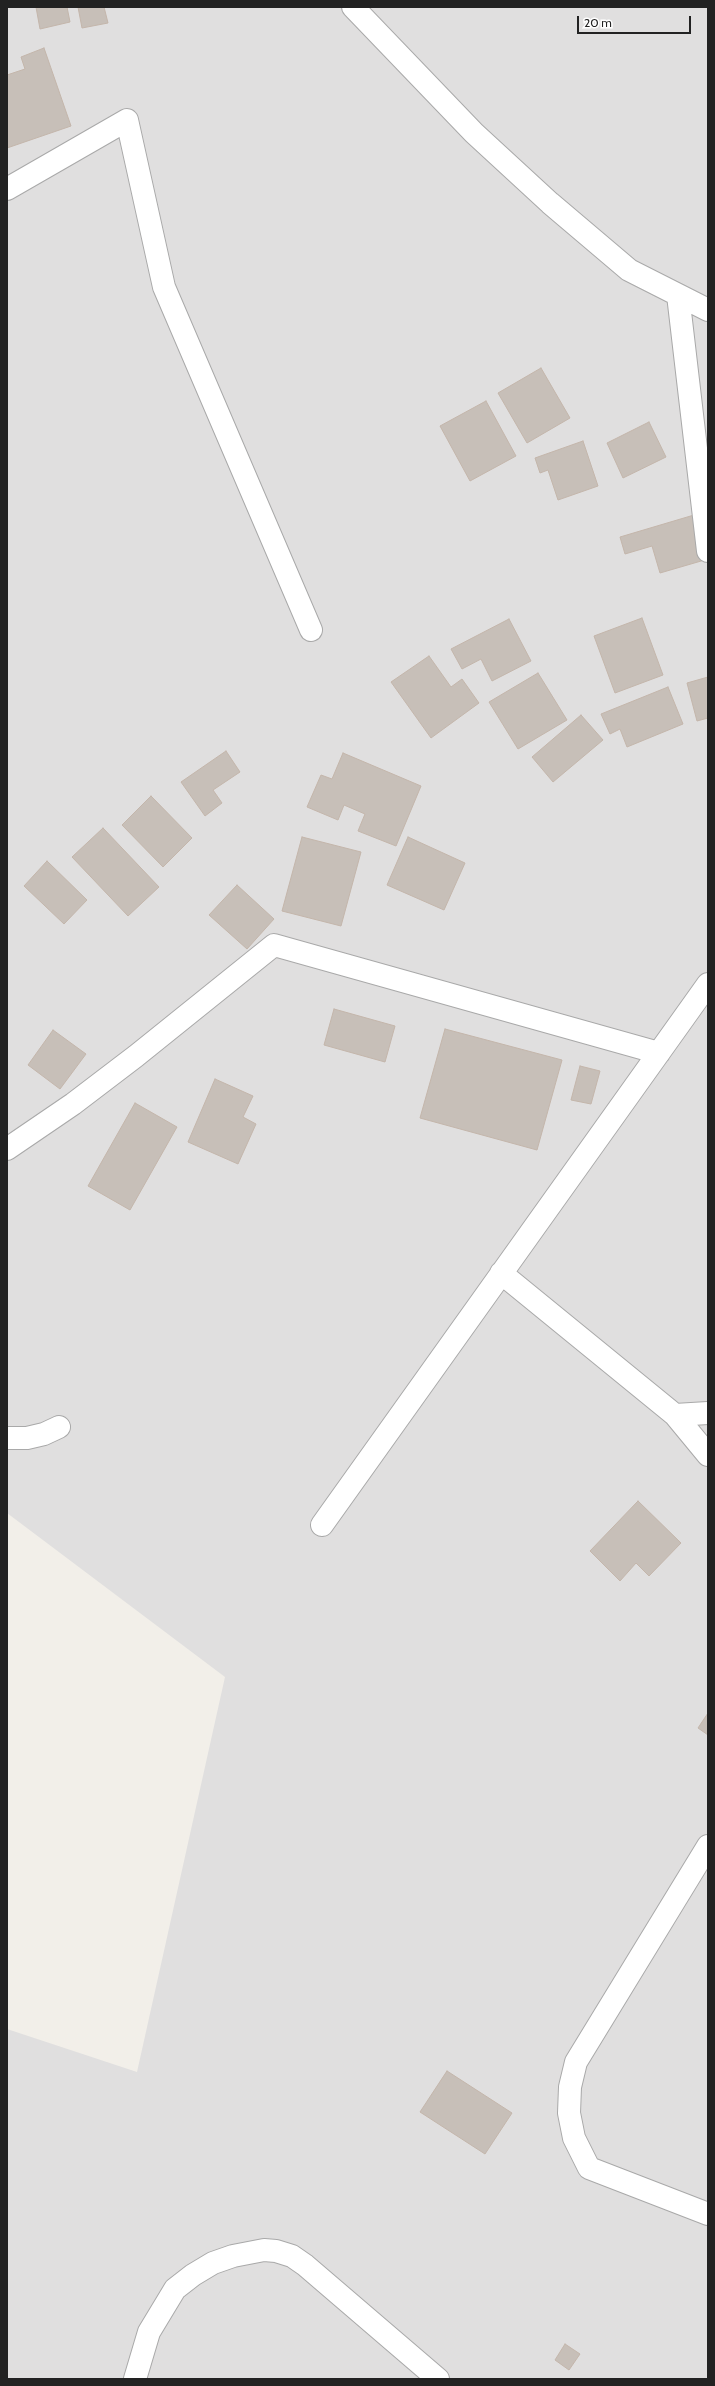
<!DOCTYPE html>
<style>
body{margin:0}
#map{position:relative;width:715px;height:2386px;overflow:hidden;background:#f2efe9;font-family:Cabin,sans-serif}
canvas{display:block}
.frame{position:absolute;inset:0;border:8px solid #222;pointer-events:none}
.scale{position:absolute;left:577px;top:16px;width:114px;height:18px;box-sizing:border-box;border:2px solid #222;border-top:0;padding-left:5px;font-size:12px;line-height:14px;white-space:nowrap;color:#222;-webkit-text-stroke:3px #fff;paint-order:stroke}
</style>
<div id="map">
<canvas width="715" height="2386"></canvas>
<div class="frame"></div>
<div class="scale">20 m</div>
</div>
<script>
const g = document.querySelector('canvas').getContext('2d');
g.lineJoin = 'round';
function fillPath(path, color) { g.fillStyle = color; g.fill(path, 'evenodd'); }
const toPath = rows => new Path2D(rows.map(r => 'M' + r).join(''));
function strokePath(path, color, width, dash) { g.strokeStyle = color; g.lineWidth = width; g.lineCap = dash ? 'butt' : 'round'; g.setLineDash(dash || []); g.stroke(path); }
fillPath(toPath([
 [7,7,708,7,708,2379,7,2379,7,2029,137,2072,225,1677,7,1513]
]), '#e0dfdf');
const building = toPath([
 [36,7,67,7,70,22,40,29,36,7],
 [78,7,104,7,108,23,82,28,78,7],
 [44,48,71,126,7,148,7,75,25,69,21,57,44,48],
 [541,368,570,418,527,443,498,393,541,368],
 [486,401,516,456,470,481,440,426,486,401],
 [649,422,666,457,623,478,607,443,649,422],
 [583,441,598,486,558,500,548,470,540,473,535,458,583,441],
 [694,515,708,559,660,573,652,546,625,554,620,537,694,515],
 [642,618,663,675,615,693,594,636,642,618],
 [509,619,531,661,492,681,481,659,462,669,451,649,509,619],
 [429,656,451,687,462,679,479,703,431,738,391,682,429,656],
 [538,673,567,720,518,749,489,702,538,673],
 [708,677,708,718,697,721,687,683,708,677],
 [668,687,683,724,627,747,620,729,610,734,601,714,668,687],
 [581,715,603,740,553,782,532,757,581,715],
 [226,751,240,772,213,790,222,803,205,816,181,782,226,751],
 [343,753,421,786,396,846,358,831,365,814,344,805,338,820,307,807,321,775,332,779,343,753],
 [151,796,192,838,163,867,122,825,151,796],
 [103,828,159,887,128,916,72,857,103,828],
 [302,837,361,852,341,926,282,911,302,837],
 [408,837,465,863,444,910,387,885,408,837],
 [47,861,87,900,64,924,24,886,47,861],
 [237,885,274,919,247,949,209,915,237,885],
 [334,1009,395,1026,385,1062,324,1045,334,1009],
 [445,1029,562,1060,537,1150,420,1118,445,1029],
 [53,1030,86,1054,60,1089,28,1065,53,1030],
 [580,1066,600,1071,591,1104,571,1100,580,1066],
 [215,1079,253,1096,243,1117,256,1124,238,1164,188,1142,215,1079],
 [135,1103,177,1127,130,1210,88,1186,135,1103],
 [638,1501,681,1543,649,1576,636,1563,620,1581,590,1551,638,1501],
 [708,1713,708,1735,698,1728,708,1713],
 [447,2071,512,2113,485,2154,420,2112,447,2071],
 [565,2344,580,2354,569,2370,555,2360,565,2344]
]);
fillPath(building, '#c7bfb8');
strokePath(building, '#c4b6ab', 1);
const minor = toPath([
 [353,7,474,133,550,203,629,270,708,310],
 [7,189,127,120,164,287,311,630],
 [678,295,708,551],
 [7,1149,73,1104,136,1056,274,945,659,1053],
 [501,1273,675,1415,708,1455],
 [675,1415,708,1413],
 [7,1438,27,1438,44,1434,59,1427],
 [322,1525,708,984],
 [708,1846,576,2062,570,2087,569,2113,574,2138,589,2168,708,2214],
 [135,2379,149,2332,175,2289,193,2275,213,2263,233,2256,264,2250,276,2251,292,2256,305,2265,438,2379]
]);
strokePath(minor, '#a9a9a9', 24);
strokePath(minor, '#fff', 22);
</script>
